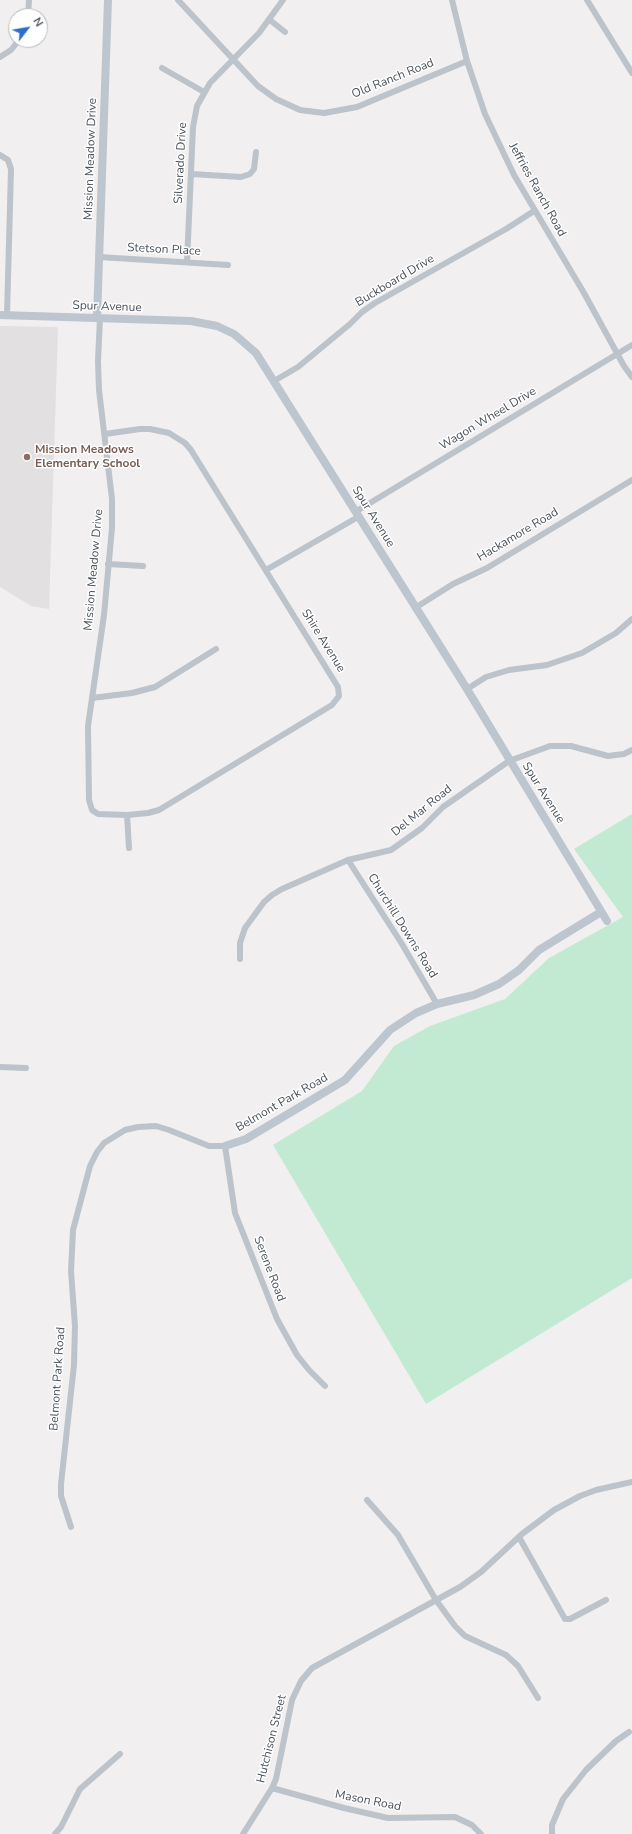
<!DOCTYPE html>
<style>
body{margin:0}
#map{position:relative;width:632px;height:1834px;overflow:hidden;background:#f1efef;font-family:"Nunito Sans",sans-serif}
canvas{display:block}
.north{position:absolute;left:8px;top:8px;width:40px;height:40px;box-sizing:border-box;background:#fff;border:1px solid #b6b9bd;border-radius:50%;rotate:59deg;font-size:11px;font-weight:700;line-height:16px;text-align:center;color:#49515a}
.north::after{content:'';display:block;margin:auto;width:14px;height:18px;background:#2e6dcc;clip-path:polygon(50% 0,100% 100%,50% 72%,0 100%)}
</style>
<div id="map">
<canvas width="632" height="1834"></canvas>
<div class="north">N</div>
</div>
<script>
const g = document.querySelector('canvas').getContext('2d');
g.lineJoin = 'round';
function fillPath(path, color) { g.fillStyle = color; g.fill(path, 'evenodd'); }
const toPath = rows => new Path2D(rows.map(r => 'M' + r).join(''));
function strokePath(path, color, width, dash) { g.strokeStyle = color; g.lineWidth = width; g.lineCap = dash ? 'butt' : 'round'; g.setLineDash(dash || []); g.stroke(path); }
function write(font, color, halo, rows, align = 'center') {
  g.font = font + ' "Nunito Sans",sans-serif'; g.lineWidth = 3; g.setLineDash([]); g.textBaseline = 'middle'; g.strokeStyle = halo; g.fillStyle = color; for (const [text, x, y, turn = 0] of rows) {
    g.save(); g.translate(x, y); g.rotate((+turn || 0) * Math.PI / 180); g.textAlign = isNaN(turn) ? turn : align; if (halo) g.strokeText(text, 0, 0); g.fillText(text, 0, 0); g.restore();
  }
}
fillPath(toPath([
 [0,326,58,327,49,609,31,606,0,587]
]), '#e2e0e0');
fillPath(toPath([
 [632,814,632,1278,426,1404,273,1145,362,1091,394,1046,430,1026,505,999,549,958,623,917,574,849]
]), '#c2ead3');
strokePath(toPath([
 [178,0,258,86,276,99,300,110,324,113,357,107,467,61],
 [452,0,467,61,485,114,514,175,584,293,624,366,632,377],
 [587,0,632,73],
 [28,16,29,0],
 [270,20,285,32],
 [0,57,11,50,19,40],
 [162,68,204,92],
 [0,155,8,160,11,169,7,315],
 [191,174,241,177,250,174,254,169,256,152],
 [99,257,228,265],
 [187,262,193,127,197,106,210,83,259,33,283,0],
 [100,318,98,361,99,390,112,499,112,528,104,615,88,726,89,800,92,810,98,814,127,815,148,813,159,810,332,705,339,696,338,687,191,450,185,443,169,433,150,429,140,429,105,434],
 [274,381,298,367,350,324,362,312,375,303,506,229,534,211],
 [355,512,632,345],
 [108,564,143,566],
 [266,570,358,517],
 [415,608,453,584,487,568,632,480],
 [467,689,486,677,509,670,547,665,582,653,616,633,632,619],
 [92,698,132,693,155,687,216,649],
 [127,815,129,848],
 [348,860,402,944,437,1004],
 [240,959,240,943,245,928,264,902,272,895,282,889,348,860,391,850,422,828,443,807,509,761,550,746,571,746,608,756,624,754,632,750],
 [0,1067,26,1068],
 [367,1500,398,1535,436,1600,455,1626,465,1636,506,1655,518,1666,538,1698],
 [71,1527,61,1496,61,1484,74,1365,75,1326,71,1271,73,1230,90,1166,97,1152,104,1143,125,1130,138,1127,156,1126,169,1130,209,1146,225,1146,235,1213,277,1319,297,1355,309,1370,325,1386],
 [519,1537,565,1619,570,1619,606,1600],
 [272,1788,344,1808,388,1818,455,1817,472,1825,481,1834],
 [55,1834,61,1827,80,1789,120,1754],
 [243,1834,272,1788,276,1779,292,1700,301,1681,312,1668,460,1587,481,1572,522,1534,554,1510,580,1496,596,1490,632,1482],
 [552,1834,552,1825,563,1799,586,1770,616,1741,629,1732]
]), '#bcc3ca', 6);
strokePath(toPath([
 [0,315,191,321,217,326,234,334,256,353,467,689,607,921],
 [97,318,108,0],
 [225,1146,246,1139,345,1080,390,1030,416,1013,437,1004,474,995,499,984,519,970,539,950,601,912]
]), '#bdc5ce', 8);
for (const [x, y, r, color] of [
 [27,457,4,"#8d6e63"]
]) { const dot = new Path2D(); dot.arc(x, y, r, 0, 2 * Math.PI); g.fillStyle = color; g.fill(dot); strokePath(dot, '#fff', 1.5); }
write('12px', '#49515a', '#fff', [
 ["Old Ranch Road",393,79,-22],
 ["Mission Meadow Drive",91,159,-88],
 ["Silverado Drive",181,163,-87],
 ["Jeffries Ranch Road",537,190,61],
 ["Stetson Place",164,250,3],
 ["Buckboard Drive",395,281,-31],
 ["Spur Avenue",107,307,2],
 ["Wagon Wheel Drive",488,419,-31],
 ["Spur Avenue",373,517,58],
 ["Hackamore Road",518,535,-31],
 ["Mission Meadow Drive",94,570,-85],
 ["Shire Avenue",323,641,58],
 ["Spur Avenue",543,793,58],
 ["Del Mar Road",422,811,-39],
 ["Churchill Downs Road",402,926,58],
 ["Belmont Park Road",282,1103,-30],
 ["Serene Road",269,1269,69],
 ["Belmont Park Road",58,1379,-86],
 ["Hutchison Street",272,1739,-76],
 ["Mason Road",368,1801,11]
]);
write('bold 12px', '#785e54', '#fff', [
 ["Mission Meadows",35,450],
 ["Elementary School",35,464]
], 'left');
</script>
